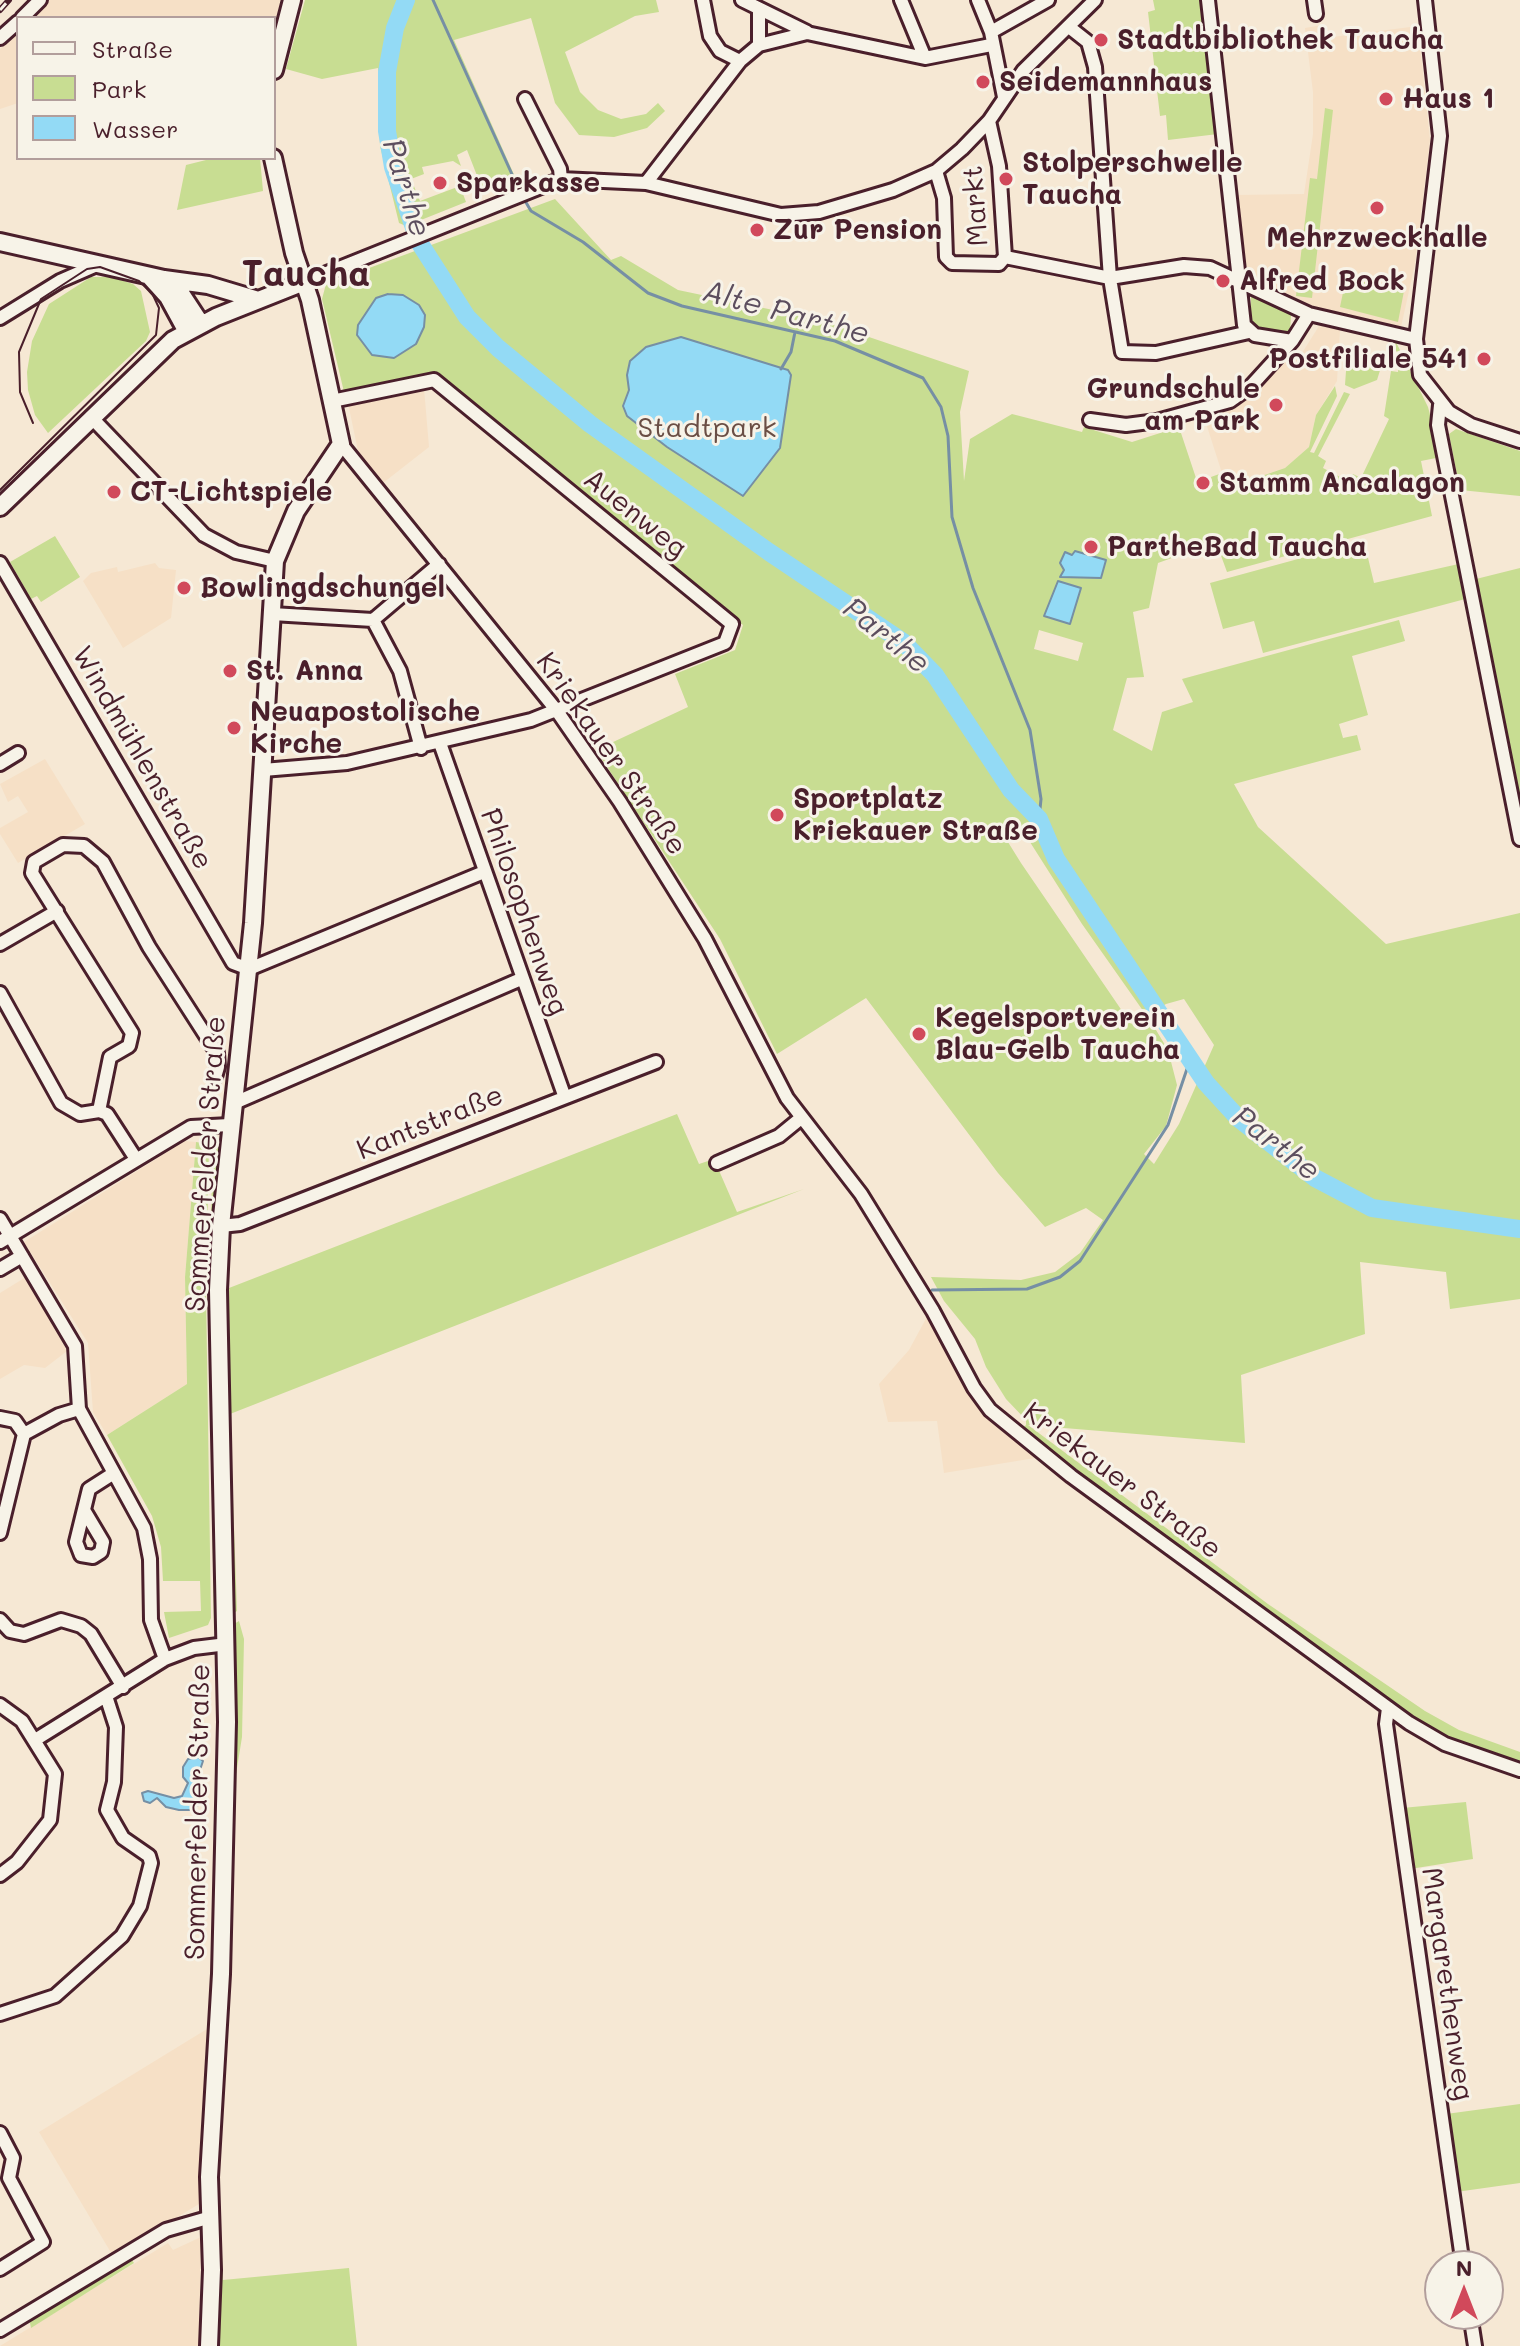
<!DOCTYPE html>
<meta charset="utf-8">
<style>
body{margin:0}
#map{position:relative;width:1520px;height:2346px;overflow:hidden;background:#f6e8d4;font-family:Mali,sans-serif}
canvas{display:block}
.legend{position:absolute;left:16px;top:16px;width:260px;height:144px;box-sizing:border-box;background:#f7f3e8;border:2px solid #b29e9c;margin:0;padding:10px 14px;list-style:none;font-size:24px;color:#4a1f2b}
.legend li{display:flex;align-items:center;gap:16px;height:40px}
.legend b{width:40px;border:2px solid #b29e9c}
.north{position:absolute;left:1424px;top:2250px;width:80px;height:80px;box-sizing:border-box;background:#f7f3e8;border:2px solid #b29e9c;border-radius:50%;rotate:0deg;font-size:22px;font-weight:700;line-height:32px;text-align:center;color:#4a1f2b}
.north::after{content:'';display:block;margin:auto;width:28px;height:36px;background:#d1495b;clip-path:polygon(50% 0,100% 100%,50% 72%,0 100%)}
</style>
<div id="map">
<canvas width="1520" height="2346"></canvas>
<ul class="legend">
<li><b style="height:10px;background:#f7f3e8"></b>Straße</li>
<li><b style="height:22px;background:#c8dd92"></b>Park</li>
<li><b style="height:22px;background:#93daf5"></b>Wasser</li>
</ul>
<div class="north">N</div>
</div>
<script>
const g = document.querySelector('canvas').getContext('2d');
g.lineJoin = 'round';
function fillPath(path, color) { g.fillStyle = color; g.fill(path, 'evenodd'); }
const toPath = rows => new Path2D(rows.map(r => 'M' + r).join(''));
function strokePath(path, color, width, dash) { g.strokeStyle = color; g.lineWidth = width; g.lineCap = dash ? 'butt' : 'round'; g.setLineDash(dash || []); g.stroke(path); }
function write(font, color, halo, rows, align = 'center') {
  g.font = font + ' Mali,sans-serif'; g.lineWidth = 6; g.setLineDash([]); g.textBaseline = 'middle'; g.strokeStyle = halo; g.fillStyle = color; for (const [text, x, y, turn = 0] of rows) {
    g.save(); g.translate(x, y); g.rotate((+turn || 0) * Math.PI / 180); g.textAlign = isNaN(turn) ? turn : align; if (halo) g.strokeText(text, 0, 0); g.fillText(text, 0, 0); g.restore();
  }
}
fillPath(toPath([
 [45,0,281,0,274,26,274,18,30,18],
 [1322,25,1325,38,1418,26,1430,140,1415,264,1401,327,1319,309,1248,275,1236,195,1304,194,1313,134,1313,92,1305,28],
 [18,31,18,103,0,109,0,49],
 [1319,326,1340,330,1337,381,1316,415,1309,447,1285,468,1250,480,1222,473,1203,414,1263,380,1297,350,1302,353],
 [424,388,429,447,383,483,358,451,348,403],
 [155,563,159,568,176,570,171,618,123,648,83,581,91,573,117,567,118,572],
 [45,759,85,824,18,863,0,834,0,828,28,812,18,796,8,802,0,784],
 [185,1141,196,1142,185,1277,187,1384,107,1435,93,1412,88,1343,24,1242],
 [26,1277,67,1351,45,1368,24,1365,0,1379,0,1293],
 [929,1313,949,1356,975,1400,1002,1428,1041,1457,944,1473,937,1421,888,1422,879,1384,909,1350],
 [207,2029,199,2204,113,2256,39,2132],
 [201,2237,199,2346,0,2346,168,2243,173,2250]
]), '#f6e0c6');
fillPath(toPath([
 [305,0,656,0,659,12,635,16,565,52,580,92,598,110,621,119,646,114,658,103,665,111,647,128,614,137,579,135,555,103,531,18,454,40,516,179,483,191,467,150,457,155,461,166,453,161,422,167,424,174,411,179,420,201,460,186,466,202,406,226,399,223,380,146,378,68,322,79,286,69],
 [1153,0,1202,0,1218,134,1168,140,1166,115,1160,116,1148,12,1155,10],
 [1325,108,1333,110,1312,298,1296,296,1310,178,1317,179],
 [214,158,260,158,263,191,177,210,186,165],
 [555,199,611,260,621,256,678,290,816,319,969,371,960,412,964,481,970,439,1012,414,1082,432,1084,427,1132,442,1179,427,1200,490,1213,486,1211,477,1222,473,1250,480,1285,468,1309,447,1316,415,1335,386,1337,396,1310,452,1314,453,1344,392,1350,394,1318,456,1326,461,1323,468,1348,481,1353,474,1361,478,1389,419,1384,416,1391,371,1398,372,1400,352,1394,351,1396,342,1428,407,1441,457,1421,461,1432,516,1227,572,1216,542,1158,563,1149,608,1133,612,1144,677,1127,678,1113,730,1152,751,1162,712,1193,702,1182,679,1399,620,1405,641,1352,656,1368,715,1339,724,1343,738,1357,735,1361,750,1234,784,1258,827,1386,944,1520,913,1520,1299,1450,1309,1446,1272,1360,1262,1365,1334,1241,1375,1245,1443,1028,1425,1268,1604,1425,1711,1459,1730,1520,1752,1520,1766,1471,1750,1418,1725,1019,1431,1026,1425,1026,1420,1006,1399,986,1367,975,1339,944,1301,931,1277,1021,1280,1055,1272,1080,1253,1103,1220,1086,1208,1045,1227,998,1173,866,998,777,1054,720,939,596,750,688,707,675,674,735,650,743,625,436,374,344,392,322,299,326,284],
 [1039,630,1083,643,1078,661,1034,649],
 [1016,820,1082,924,1146,1015,1131,1024,1021,863,998,826],
 [1184,999,1214,1045,1179,1124,1154,1164,1144,1154,1166,1126,1177,1085,1168,1050,1147,1015,1166,1004],
 [91,277,111,277,133,284,141,291,150,332,146,341,48,433,35,415,28,390,27,372,32,341,49,304],
 [1346,278,1404,291,1398,322,1340,307],
 [1251,295,1291,315,1290,333,1283,336,1254,327,1251,323],
 [1347,357,1382,364,1377,380,1354,389,1345,385],
 [1456,429,1520,451,1520,496,1460,490,1449,434],
 [55,536,80,577,41,602,37,596,31,599,10,562],
 [1364,541,1374,583,1463,563,1469,598,1263,653,1254,621,1223,629,1210,583],
 [1520,568,1520,813,1476,579],
 [677,1114,699,1164,714,1159,737,1212,804,1189,230,1414,237,1611,234,1613,229,1579,224,1352,229,1288],
 [213,1140,218,1144,220,1160,214,1292,218,1627,214,1631,209,1292],
 [196,1142,209,1144,206,1292,211,1618,208,1625,169,1638,164,1612,201,1611,200,1581,163,1581,161,1547,152,1516,107,1435,187,1384,185,1277],
 [239,1621,244,1639,242,1737,233,1793,230,1973,218,2154,223,2280,349,2268,357,2346,214,2346,215,2177,233,1747,234,1624],
 [1466,1802,1473,1859,1410,1869,1402,1808],
 [1520,2104,1520,2183,1456,2192,1446,2114],
 [129,2256,134,2263,31,2328,29,2318]
]), '#c8dd92');
const water = toPath([
 [388,294,403,295,419,305,425,315,424,327,416,344,394,358,372,355,357,335,358,325,376,298,388,294],
 [681,337,788,370,791,375,780,448,743,496,667,447,627,416,623,406,629,390,627,375,630,361,646,347,681,337],
 [1075,551,1106,560,1101,578,1060,577,1064,570,1060,563,1065,552,1072,555,1075,551],
 [1058,581,1081,588,1070,624,1044,616,1058,581],
 [198,1757,203,1761,199,1773,204,1794,202,1803,190,1810,179,1810,166,1807,157,1798,150,1803,144,1801,142,1793,148,1791,174,1798,182,1796,188,1783,183,1777,183,1767,188,1759,198,1757]
]);
fillPath(water, '#93daf5');
strokePath(water, '#768fa4', 2);
strokePath(toPath([
 [433,0,520,192],
 [524,199,531,211,583,242,648,293,682,306,835,341,923,378,941,407,948,436,952,517,973,588,1030,730,1041,799,1039,819],
 [781,369,791,352,795,332],
 [932,1290,1027,1289,1060,1277,1080,1261,1168,1125,1190,1060]
]), '#768fa4', 3);
strokePath(toPath([
 [406,0,395,28,387,72,387,131,393,167,419,242,467,317,498,348,590,424,769,552,903,642,935,675,1011,790,1039,819,1056,859,1206,1083,1239,1119,1315,1178,1372,1208,1520,1229]
]), '#93daf5', 18);
const minor = toPath([
 [703,0,710,36,720,51,740,61],
 [742,0,807,32],
 [901,0,925,58],
 [978,0,991,32,1004,97],
 [1208,0,1244,325,1255,335,1292,341,1309,314],
 [1314,0,1316,14],
 [1425,0,1440,136,1416,339,1420,375,1449,412,1471,425,1520,441],
 [759,9,759,45],
 [22,18,40,0],
 [1069,27,1088,42,1095,67,1110,278,1122,352,1156,353,1249,332],
 [991,32,1048,0],
 [0,38,18,22],
 [525,99,560,169,561,179],
 [936,171,944,198,946,257,952,263,999,264,1005,257,999,166,989,121],
 [646,183,740,61,759,45,807,33,925,58,991,45],
 [1005,257,1110,278,1184,266,1210,268,1309,314,1416,339],
 [304,282,561,179,646,183,781,215,819,212,893,190,936,171,962,149,989,121,1023,71,1095,0],
 [0,318,60,281,99,264],
 [1440,405,1438,425,1520,839],
 [91,417,204,535,236,552,275,561],
 [1090,420,1126,425,1157,421,1230,401,1251,386,1292,341],
 [341,444,557,711,620,802,705,939,787,1098,861,1194,933,1311,974,1388,990,1410,1071,1476,1409,1723,1445,1744,1520,1770],
 [0,563,233,963,249,969,484,872],
 [272,614,373,620,439,564],
 [373,620,400,671,421,748],
 [440,743,564,1095],
 [0,764,18,753],
 [263,770,347,763,531,720,725,643,732,624,434,380,332,401],
 [0,944,57,911],
 [0,993,61,1103,80,1114,99,1111,107,1114,136,1159],
 [232,1104,521,979],
 [99,1111,110,1057,129,1046,132,1033,32,873,34,862,63,845,84,846,103,862,149,947,217,1053,218,1067,215,1077],
 [717,1163,779,1136,801,1118],
 [0,1219,75,1346,79,1409,144,1528,150,1559,151,1620,165,1659],
 [221,1226,240,1224,656,1062],
 [0,1242,191,1127,230,1125],
 [0,1269,22,1256],
 [0,1418,15,1421,24,1434],
 [84,1510,103,1542,101,1552,93,1557,81,1555,76,1542,89,1489,114,1473],
 [0,1533,24,1434,59,1415,79,1409],
 [0,1620,10,1631,24,1634,61,1620,81,1626,91,1634,123,1687],
 [0,1705,22,1721,55,1774,50,1820,17,1862,0,1875],
 [1388,1708,1386,1724,1463,2266],
 [35,1740,165,1659,194,1648,227,1644],
 [0,2014,55,1996,122,1936,140,1906,151,1863,149,1856,123,1838,107,1810,114,1782,116,1727,106,1696],
 [0,2133,13,2158,9,2178,43,2242,0,2269],
 [1470,2314,1475,2346],
 [0,2330,166,2230,211,2217]
]);
const major = toPath([
 [274,70,292,0],
 [0,242,164,279,208,285,258,300],
 [149,276,168,297,187,332],
 [165,279,180,292,201,324],
 [0,507,173,340,216,317,304,282],
 [209,2346,212,2270,209,2177,221,1974,227,1722,218,1290,221,1226,253,923,275,561,296,511,341,444,310,300,294,253,273,158]
]);
strokePath(minor, '#4a1f2b', 18);
strokePath(major, '#4a1f2b', 22);
strokePath(minor, '#f7f3e8', 12);
strokePath(major, '#f7f3e8', 16);
strokePath(toPath([
 [0,490,156,335,159,308,152,293,139,281,100,267,87,269,41,299,19,352,20,392,33,423]
]), '#4a1f2b', 2);
const rail = toPath([
 [0,10,9,0]
]);
strokePath(rail, '#4a1f2b', 6);
strokePath(rail, '#f7f3e8', 3, [9]);
for (const [x, y, r, color] of [
 [1101,40,8,"#d1495b"],
 [983,82,8,"#d1495b"],
 [1386,99,8,"#d1495b"],
 [1006,179,8,"#d1495b"],
 [440,183,8,"#d1495b"],
 [1377,208,8,"#d1495b"],
 [757,230,8,"#d1495b"],
 [1223,281,8,"#d1495b"],
 [1484,359,8,"#d1495b"],
 [1276,405,8,"#d1495b"],
 [1203,483,8,"#d1495b"],
 [114,492,8,"#d1495b"],
 [1091,547,8,"#d1495b"],
 [184,588,8,"#d1495b"],
 [230,671,8,"#d1495b"],
 [234,728,8,"#d1495b"],
 [777,815,8,"#d1495b"],
 [919,1034,8,"#d1495b"]
]) { const dot = new Path2D(); dot.arc(x, y, r, 0, 2 * Math.PI); g.fillStyle = color; g.fill(dot); strokePath(dot, '#f7f3e8', 3); }
write('bold 28px', '#4a1f2b', '#f7f3e8', [
 ["Stadtbibliothek Taucha",1117,40],
 ["Seidemannhaus",999,82],
 ["Haus 1",1402,99],
 ["Stolperschwelle",1022,163],
 ["Taucha",1022,195],
 ["Sparkasse",456,183],
 ["Zur Pension",773,230],
 ["Mehrzweckhalle",1377,238,"center"],
 ["Alfred Bock",1239,281],
 ["Postfiliale 541",1468,359,"right"],
 ["Grundschule",1260,389,"right"],
 ["am Park",1260,421,"right"],
 ["Stamm Ancalagon",1219,483],
 ["CT-Lichtspiele",130,492],
 ["PartheBad Taucha",1107,547],
 ["Bowlingdschungel",200,588],
 ["St. Anna",246,671],
 ["Neuapostolische",250,712],
 ["Kirche",250,744],
 ["Sportplatz",793,799],
 ["Kriekauer Straße",793,831],
 ["Kegelsportverein",935,1018],
 ["Blau-Gelb Taucha",935,1050]
], 'left');
write('28px', '#4a1f2b', '#f7f3e8', [
 ["Markt",976,206,-94],
 ["Auenweg",635,514,39],
 ["Kriekauer Straße",611,754,55],
 ["Windmühlenstraße",142,758,60],
 ["Philosophenweg",524,912,71],
 ["Kantstraße",430,1123,-22],
 ["Sommerfelder Straße",206,1164,-86],
 ["Kriekauer Straße",1122,1481,37],
 ["Sommerfelder Straße",198,1812,-89],
 ["Margarethenweg",1447,1984,82]
]);
write('28px', '#6a4e45', '#f7f3e8', [
 ["Stadtpark",707,428]
]);
write('italic 30px', '#5c4e5e', '#f7f3e8', [
 ["Parthe",406,188,73],
 ["Alte Parthe",786,313,15],
 ["Parthe",886,636,39],
 ["Parthe",1276,1144,38]
]);
write('bold 36px', '#4a1f2b', '#f7f3e8', [
 ["Taucha",306,275]
]);
</script>
